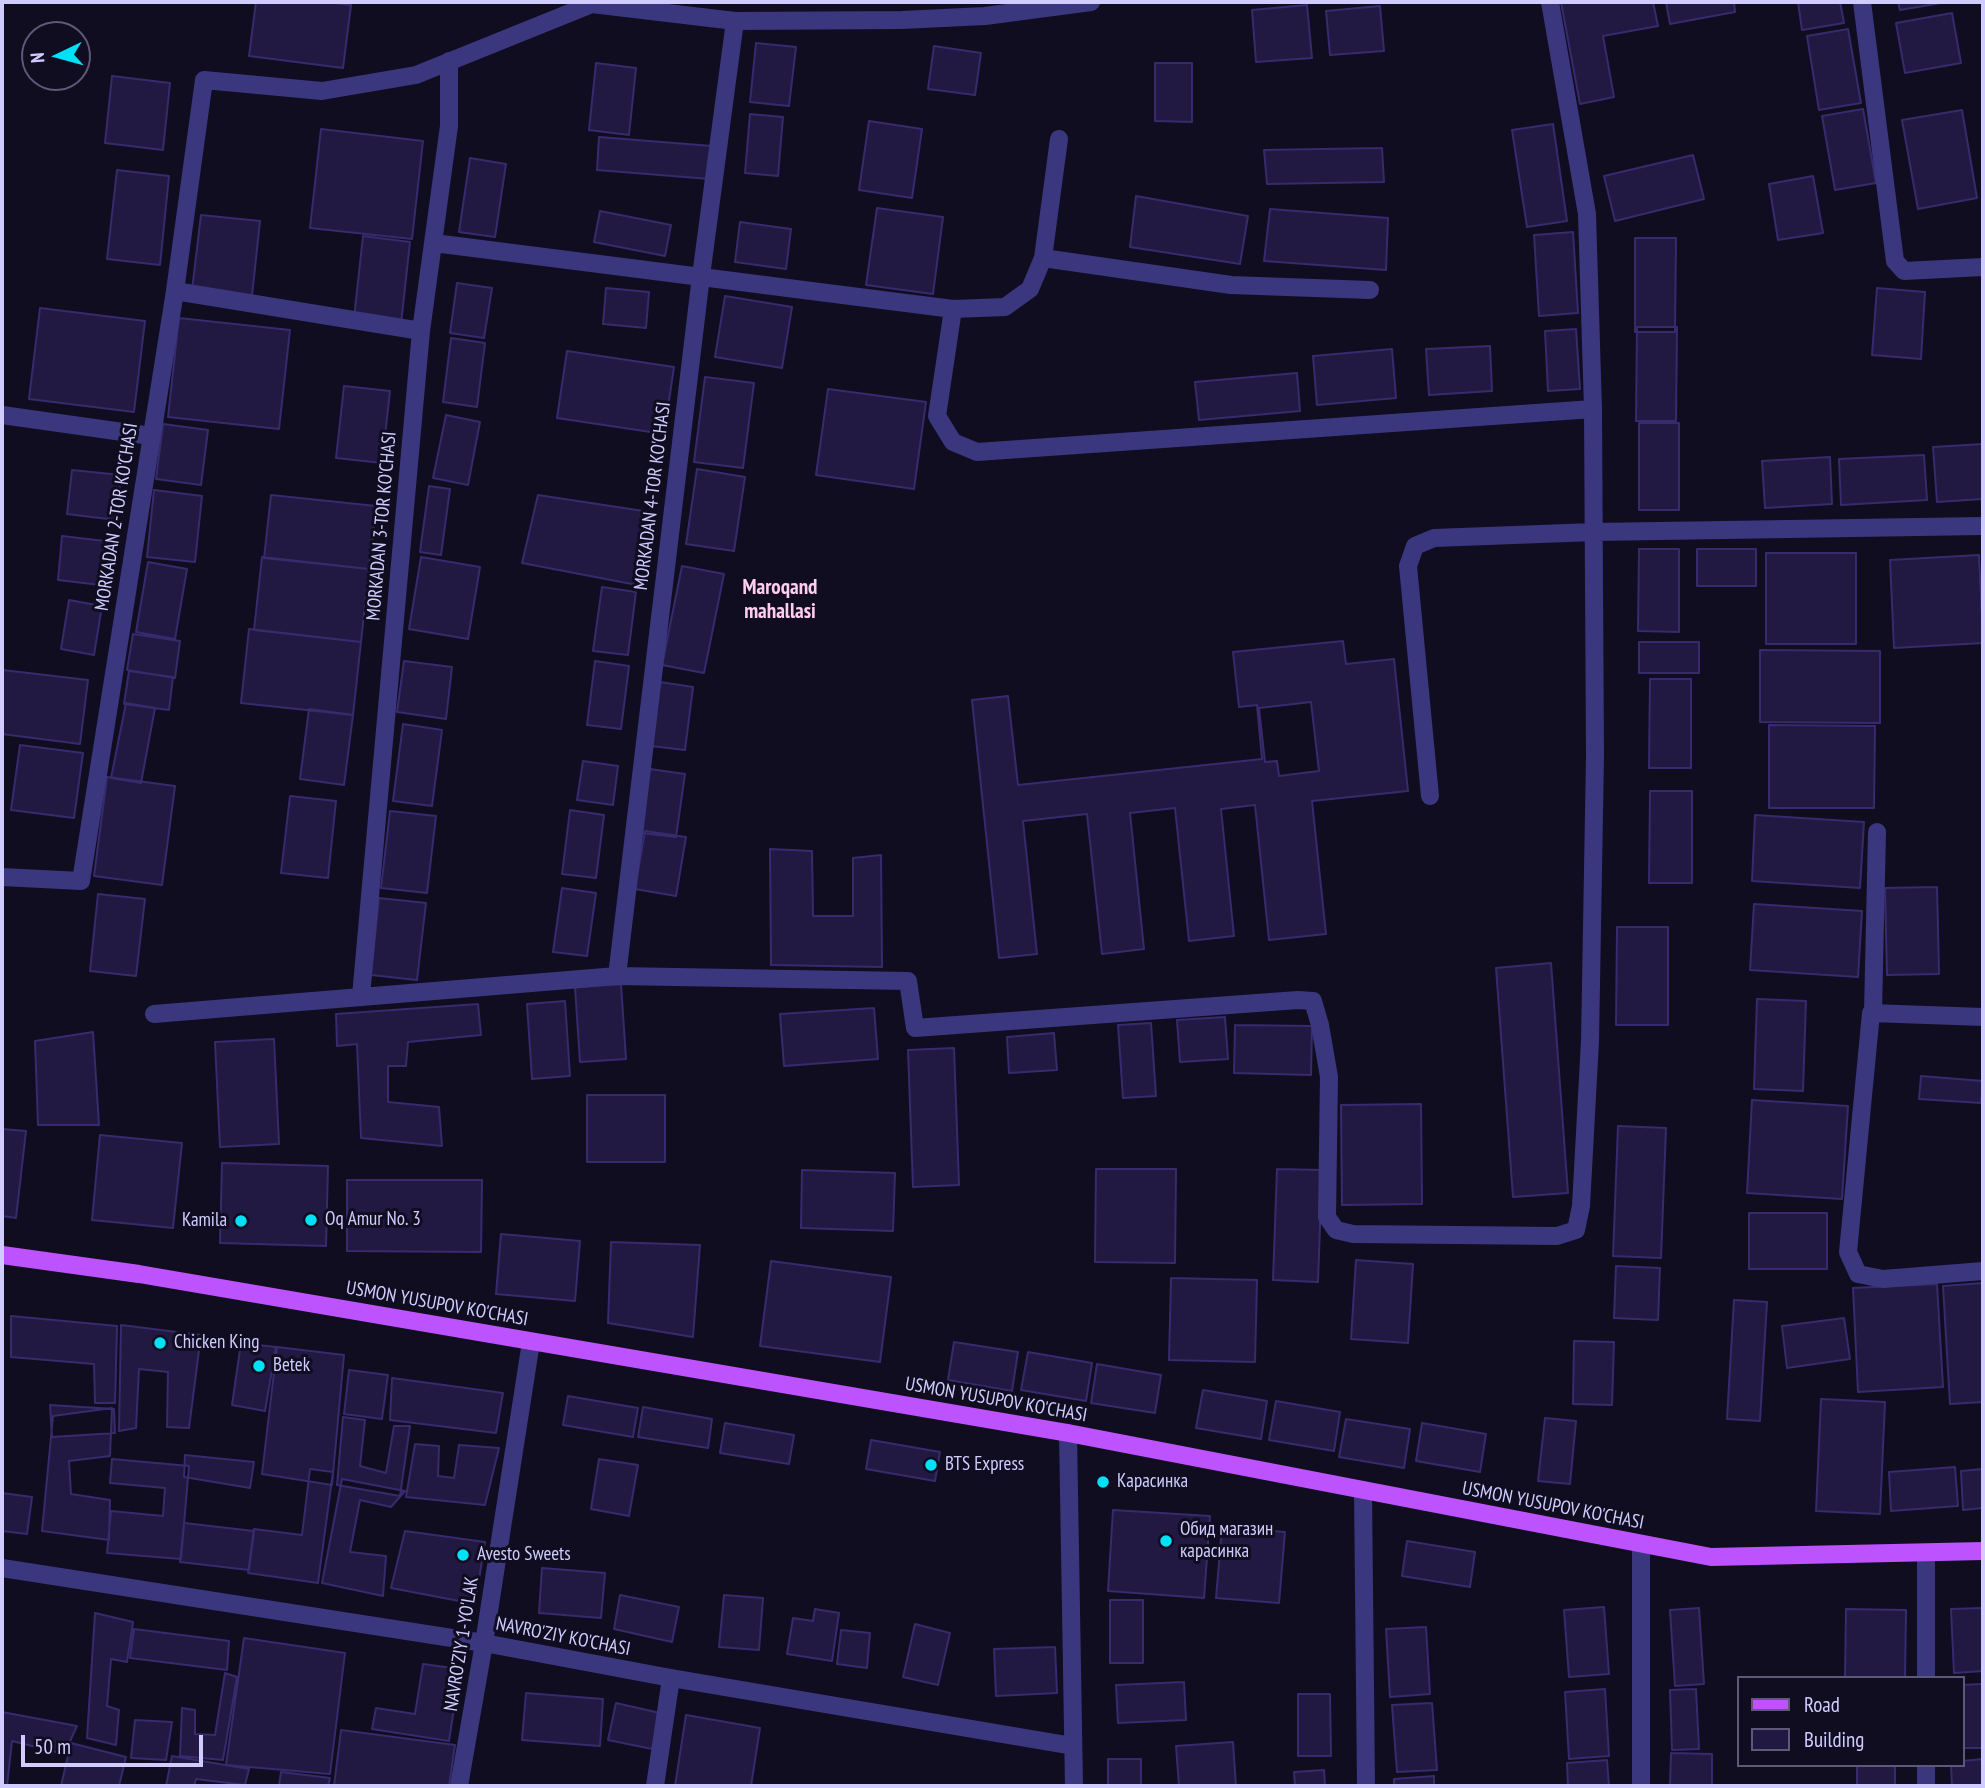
<!DOCTYPE html>
<meta charset="utf-8">
<style>
body{margin:0}
#map{position:relative;width:1985px;height:1788px;overflow:hidden;background:#100d20;font-family:"PT Sans Narrow",sans-serif}
canvas{display:block}
.frame{position:absolute;inset:0;border:4px solid #d1ccff;pointer-events:none}
.legend{position:absolute;left:1737px;top:1676px;width:228px;height:91px;box-sizing:border-box;background:#100d20;border:2px solid #5d5979;margin:0;padding:9px 12px;list-style:none;font-size:21px;color:#d1ccff}
.legend li{display:flex;align-items:center;gap:14px;height:35px}
.legend b{width:35px;border:2px solid #5d5979}
.north{position:absolute;left:21px;top:21px;width:70px;height:70px;box-sizing:border-box;background:#100d20;border:2px solid #5d5979;border-radius:50%;rotate:265deg;font-size:19px;font-weight:700;line-height:28px;text-align:center;color:#d1ccff}
.north::after{content:'';display:block;margin:auto;width:24px;height:32px;background:#00e0f7;clip-path:polygon(50% 0,100% 100%,50% 72%,0 100%)}
.scale{position:absolute;left:21px;top:1735px;width:182px;height:32px;box-sizing:border-box;border:4px solid #d1ccff;border-top:0;padding-left:9px;font-size:21px;line-height:24px;white-space:nowrap;color:#d1ccff;-webkit-text-stroke:5px #100d20;paint-order:stroke}
</style>
<div id="map">
<canvas width="1985" height="1788"></canvas>
<div class="frame"></div>
<ul class="legend">
<li><b style="height:9px;background:#bd53ff"></b>Road</li>
<li><b style="height:19px;background:#211941"></b>Building</li>
</ul>
<div class="north">N</div>
<div class="scale">50 m</div>
</div>
<script>
const g = document.querySelector('canvas').getContext('2d');
g.lineJoin = 'round';
function fillPath(path, color) { g.fillStyle = color; g.fill(path, 'evenodd'); }
const toPath = rows => new Path2D(rows.map(r => 'M' + r).join(''));
function strokePath(path, color, width, dash) { g.strokeStyle = color; g.lineWidth = width; g.lineCap = dash ? 'butt' : 'round'; g.setLineDash(dash || []); g.stroke(path); }
function write(font, color, halo, rows, align = 'center') {
  g.font = font + ' "PT Sans Narrow",sans-serif'; g.lineWidth = 6; g.setLineDash([]); g.textBaseline = 'middle'; g.strokeStyle = halo; g.fillStyle = color; for (const [text, x, y, turn = 0] of rows) {
    g.save(); g.translate(x, y); g.rotate((+turn || 0) * Math.PI / 180); g.textAlign = isNaN(turn) ? turn : align; if (halo) g.strokeText(text, 0, 0); g.fillText(text, 0, 0); g.restore();
  }
}
const building = toPath([
 [256,2,326,2,351,5,343,68,249,56,256,2],
 [1561,2,1653,2,1658,26,1603,36,1614,97,1580,104,1561,2],
 [1666,2,1734,2,1735,12,1670,24,1666,2],
 [1798,2,1840,2,1844,23,1802,30,1798,2],
 [1898,2,1947,2,1900,10,1898,2],
 [1307,5,1312,58,1256,62,1252,10,1307,5],
 [1380,6,1384,51,1330,55,1326,11,1380,6],
 [1952,13,1961,63,1905,73,1896,23,1952,13],
 [1848,29,1861,103,1819,110,1807,36,1848,29],
 [756,43,796,47,789,106,750,102,756,43],
 [934,46,981,53,975,95,928,89,934,46],
 [596,63,636,68,629,135,589,130,596,63],
 [1155,63,1192,63,1192,122,1155,121,1155,63],
 [112,76,170,83,163,150,105,143,112,76],
 [1863,109,1876,183,1835,190,1822,116,1863,109],
 [1962,110,1977,198,1918,209,1902,120,1962,110],
 [750,114,783,117,778,176,745,173,750,114],
 [869,121,922,129,912,198,859,190,869,121],
 [1553,124,1567,221,1527,227,1512,130,1553,124],
 [321,129,423,141,412,239,310,228,321,129],
 [599,137,712,146,710,179,597,170,599,137],
 [1382,148,1384,182,1267,184,1264,150,1382,148],
 [1693,155,1704,199,1615,221,1604,176,1693,155],
 [470,158,506,164,495,237,459,232,470,158],
 [117,170,169,176,160,265,107,259,117,170],
 [1813,176,1823,233,1778,240,1769,184,1813,176],
 [1136,196,1248,216,1240,264,1130,247,1136,196],
 [877,208,943,217,933,294,866,285,877,208],
 [1270,209,1388,218,1386,270,1264,261,1270,209],
 [600,211,671,225,665,256,594,242,600,211],
 [201,215,260,221,252,296,192,290,201,215],
 [740,222,791,229,786,269,735,262,740,222],
 [1573,232,1578,313,1539,316,1534,235,1573,232],
 [363,236,410,242,401,324,354,318,363,236],
 [1635,238,1676,238,1675,332,1635,332,1635,238],
 [457,283,492,288,484,338,450,333,457,283],
 [606,288,649,292,646,328,603,324,606,288],
 [1877,288,1925,292,1921,359,1872,355,1877,288],
 [725,296,792,307,782,368,715,357,725,296],
 [40,308,145,321,134,412,29,399,40,308],
 [179,318,290,330,279,429,168,417,179,318],
 [1637,327,1677,327,1676,421,1636,421,1637,327],
 [1576,329,1580,389,1548,391,1545,331,1576,329],
 [451,338,485,343,477,407,443,402,451,338],
 [1490,346,1492,391,1429,395,1426,349,1490,346],
 [1392,349,1396,398,1317,405,1313,356,1392,349],
 [567,351,674,367,664,434,557,418,567,351],
 [1297,373,1300,411,1199,420,1195,382,1297,373],
 [705,377,754,383,743,468,694,462,705,377],
 [344,386,390,391,382,463,336,458,344,386],
 [828,389,926,402,914,489,816,475,828,389],
 [446,415,480,422,468,485,433,478,446,415],
 [1639,423,1679,423,1679,510,1639,510,1639,423],
 [163,424,208,430,201,485,156,479,163,424],
 [1983,444,1983,499,1937,502,1933,447,1983,444],
 [1924,455,1927,500,1841,505,1839,459,1924,455],
 [1830,457,1832,504,1765,508,1762,461,1830,457],
 [697,469,745,477,734,551,686,544,697,469],
 [72,470,121,475,116,520,67,514,72,470],
 [429,486,450,489,441,555,420,552,429,486],
 [154,490,202,496,195,562,147,557,154,490],
 [271,495,376,506,369,569,264,558,271,495],
 [538,495,650,512,637,585,522,563,538,495],
 [62,536,105,541,100,585,58,580,62,536],
 [1639,549,1679,549,1679,632,1638,631,1639,549],
 [1697,549,1756,549,1756,586,1697,586,1697,549],
 [1766,553,1856,553,1856,644,1766,644,1766,553],
 [1979,555,1983,643,1894,648,1890,560,1979,555],
 [262,557,369,569,361,642,254,630,262,557],
 [421,557,480,567,468,639,409,629,421,557],
 [148,562,187,569,175,639,136,632,148,562],
 [682,566,724,574,704,673,662,665,682,566],
 [602,587,636,592,628,655,593,651,602,587],
 [69,600,102,606,94,655,61,649,69,600],
 [249,629,361,642,353,715,241,703,249,629],
 [133,634,180,641,175,678,127,670,133,634],
 [1343,641,1346,664,1394,659,1408,791,1312,801,1326,934,1269,940,1255,805,1221,809,1234,936,1189,941,1175,808,1130,813,1144,949,1102,954,1087,814,1023,821,1037,954,999,958,972,700,1008,696,1018,785,1262,759,1257,705,1239,707,1233,652,1343,641],
 [1311,702,1319,771,1279,776,1277,761,1265,762,1259,708,1311,702],
 [1639,642,1699,642,1699,673,1639,673,1639,642],
 [1760,650,1880,651,1880,723,1760,722,1760,650],
 [404,661,452,667,446,719,397,712,404,661],
 [595,661,629,666,621,729,587,725,595,661],
 [3,670,88,680,80,744,2,734,3,670],
 [129,671,173,677,169,710,124,704,129,671],
 [1650,679,1691,679,1691,768,1649,768,1650,679],
 [660,682,693,687,685,750,651,746,660,682],
 [126,703,155,708,141,783,111,778,126,703],
 [309,709,353,715,344,785,300,779,309,709],
 [403,724,442,730,432,806,393,801,403,724],
 [1769,725,1875,726,1874,808,1769,808,1769,725],
 [20,745,83,753,74,818,11,810,20,745],
 [583,761,618,766,613,805,577,800,583,761],
 [650,769,685,774,676,837,642,833,650,769],
 [107,777,175,786,162,885,94,876,107,777],
 [1650,791,1692,791,1692,883,1649,883,1650,791],
 [290,796,336,801,328,878,281,873,290,796],
 [570,810,604,815,596,878,562,874,570,810],
 [390,811,436,816,427,893,381,888,390,811],
 [1755,815,1864,822,1860,888,1752,881,1755,815],
 [645,831,686,837,676,896,635,889,645,831],
 [770,849,812,851,813,916,853,916,853,858,881,855,882,967,771,965,770,849],
 [1937,887,1939,974,1887,975,1885,888,1937,887],
 [562,888,596,893,587,956,553,952,562,888],
 [98,894,145,899,136,976,90,971,98,894],
 [379,898,426,903,417,980,371,975,379,898],
 [1754,904,1862,911,1858,977,1750,970,1754,904],
 [1617,927,1668,927,1668,1025,1616,1025,1617,927],
 [1551,963,1568,1193,1513,1197,1496,968,1551,963],
 [621,984,626,1059,580,1062,575,987,621,984],
 [1757,999,1806,1001,1803,1091,1754,1089,1757,999],
 [565,1001,570,1076,532,1079,527,1004,565,1001],
 [478,1004,481,1035,408,1042,406,1066,388,1066,388,1102,439,1107,442,1146,361,1138,357,1044,337,1046,336,1014,478,1004],
 [874,1008,878,1059,784,1066,780,1014,874,1008],
 [1225,1017,1228,1059,1180,1062,1177,1020,1225,1017],
 [1151,1023,1156,1096,1123,1098,1118,1025,1151,1023],
 [1235,1025,1312,1026,1311,1075,1234,1073,1235,1025],
 [93,1032,99,1125,38,1125,35,1041,93,1032],
 [1054,1033,1057,1070,1009,1073,1007,1037,1054,1033],
 [274,1039,279,1144,220,1147,215,1042,274,1039],
 [954,1048,959,1185,913,1187,908,1050,954,1048],
 [1921,1076,1983,1081,1981,1103,1919,1099,1921,1076],
 [587,1095,665,1095,665,1162,587,1162,587,1095],
 [1752,1100,1848,1106,1842,1199,1747,1193,1752,1100],
 [1421,1104,1422,1204,1342,1205,1341,1105,1421,1104],
 [1618,1126,1666,1128,1661,1258,1613,1256,1618,1126],
 [2,1129,26,1131,16,1218,2,1216,2,1129],
 [100,1135,182,1143,173,1228,92,1220,100,1135],
 [222,1163,328,1166,326,1246,220,1243,222,1163],
 [1096,1169,1176,1169,1175,1263,1095,1262,1096,1169],
 [1277,1169,1322,1170,1318,1282,1273,1280,1277,1169],
 [802,1170,895,1173,893,1231,801,1228,802,1170],
 [347,1180,482,1180,481,1252,347,1251,347,1180],
 [1749,1213,1827,1213,1827,1269,1749,1269,1749,1213],
 [501,1234,580,1241,575,1301,496,1294,501,1234],
 [611,1242,700,1245,693,1337,608,1323,611,1242],
 [1356,1260,1413,1264,1408,1343,1351,1339,1356,1260],
 [771,1261,891,1277,880,1362,760,1346,771,1261],
 [1616,1266,1660,1268,1658,1320,1614,1318,1616,1266],
 [1171,1278,1257,1280,1255,1362,1169,1360,1171,1278],
 [1983,1283,1983,1402,1950,1404,1943,1286,1983,1283],
 [1937,1284,1943,1387,1858,1392,1853,1288,1937,1284],
 [1734,1300,1767,1302,1760,1421,1727,1419,1734,1300],
 [11,1316,117,1326,115,1403,95,1403,94,1364,11,1357,11,1316],
 [1844,1318,1850,1359,1787,1368,1782,1326,1844,1318],
 [121,1325,201,1335,189,1428,167,1427,168,1372,139,1369,136,1428,119,1431,121,1325],
 [1574,1341,1614,1342,1612,1405,1573,1404,1574,1341],
 [954,1342,1018,1352,1012,1391,948,1380,954,1342],
 [241,1343,276,1347,265,1411,232,1405,241,1343],
 [277,1347,344,1355,332,1485,262,1474,277,1347],
 [1028,1352,1092,1363,1086,1401,1021,1390,1028,1352],
 [1097,1364,1161,1375,1155,1413,1091,1403,1097,1364],
 [349,1370,388,1375,382,1419,344,1414,349,1370],
 [392,1378,503,1393,496,1433,390,1420,392,1378],
 [1203,1390,1267,1401,1261,1439,1196,1428,1203,1390],
 [568,1396,638,1408,633,1437,563,1425,568,1396],
 [1821,1399,1885,1402,1880,1514,1816,1511,1821,1399],
 [1276,1401,1340,1412,1334,1451,1269,1440,1276,1401],
 [50,1405,114,1409,115,1433,52,1437,50,1405],
 [643,1407,712,1419,708,1448,638,1437,643,1407],
 [112,1408,110,1456,69,1461,71,1494,110,1500,109,1540,42,1531,53,1416,112,1408],
 [343,1417,365,1420,360,1466,386,1473,394,1426,410,1426,400,1496,337,1485,343,1417],
 [1545,1418,1576,1421,1570,1484,1538,1481,1545,1418],
 [1346,1419,1410,1429,1404,1468,1339,1457,1346,1419],
 [725,1423,794,1435,789,1464,720,1453,725,1423],
 [1422,1423,1486,1434,1480,1472,1416,1461,1422,1423],
 [871,1440,940,1452,935,1481,866,1469,871,1440],
 [415,1444,439,1446,438,1476,454,1478,459,1445,499,1448,485,1505,406,1497,415,1444],
 [185,1455,254,1462,250,1488,184,1477,185,1455],
 [112,1459,189,1466,181,1559,107,1553,111,1511,163,1516,165,1488,110,1483,112,1459],
 [599,1459,638,1465,629,1516,591,1509,599,1459],
 [1955,1467,1958,1506,1891,1511,1889,1472,1955,1467],
 [310,1469,333,1472,318,1583,248,1573,254,1529,302,1535,310,1469],
 [1983,1469,1983,1508,1963,1510,1961,1471,1983,1469],
 [342,1479,405,1491,391,1507,360,1500,350,1552,386,1556,383,1596,322,1583,342,1479],
 [2,1493,32,1497,27,1534,2,1531,2,1493],
 [1113,1510,1210,1516,1204,1598,1108,1591,1113,1510],
 [184,1523,254,1531,249,1570,180,1562,184,1523],
 [1222,1527,1285,1532,1279,1603,1216,1598,1222,1527],
 [405,1531,485,1542,475,1604,391,1588,405,1531],
 [1407,1541,1475,1552,1470,1587,1402,1576,1407,1541],
 [542,1568,605,1573,601,1618,539,1613,542,1568],
 [620,1595,679,1607,672,1642,614,1629,620,1595],
 [724,1595,763,1598,759,1650,719,1647,724,1595],
 [1110,1600,1143,1600,1143,1663,1110,1663,1110,1600],
 [1604,1607,1609,1674,1569,1677,1564,1610,1604,1607],
 [1699,1608,1704,1684,1675,1686,1670,1610,1699,1608],
 [1983,1608,1983,1671,1954,1673,1951,1609,1983,1608],
 [815,1609,839,1613,832,1661,787,1654,793,1618,813,1621,815,1609],
 [1846,1609,1906,1610,1905,1678,1845,1678,1846,1609],
 [95,1613,133,1622,127,1662,111,1659,107,1706,119,1710,116,1745,87,1738,95,1613],
 [915,1624,950,1633,938,1685,903,1677,915,1624],
 [1426,1627,1430,1694,1390,1697,1386,1629,1426,1627],
 [134,1629,229,1641,227,1670,130,1658,134,1629],
 [841,1630,870,1633,867,1668,837,1664,841,1630],
 [244,1638,345,1653,330,1774,226,1765,244,1638],
 [1055,1647,1057,1693,996,1696,994,1649,1055,1647],
 [423,1664,460,1669,449,1741,372,1729,376,1708,415,1714,423,1664],
 [225,1673,237,1677,223,1760,180,1756,182,1708,195,1710,195,1734,215,1735,225,1673],
 [1184,1682,1186,1720,1118,1723,1116,1685,1184,1682],
 [1983,1684,1983,1748,1962,1748,1962,1685,1983,1684],
 [1605,1689,1609,1756,1569,1759,1565,1692,1605,1689],
 [1696,1689,1699,1749,1672,1750,1670,1690,1696,1689],
 [526,1693,603,1699,600,1746,522,1740,526,1693],
 [1298,1694,1330,1694,1331,1756,1298,1756,1298,1694],
 [616,1703,660,1713,652,1749,608,1740,616,1703],
 [1432,1703,1437,1770,1397,1772,1392,1705,1432,1703],
 [2,1712,77,1726,64,1754,12,1741,7,1786,2,1786,2,1712],
 [686,1715,760,1728,751,1786,675,1786,686,1715],
 [135,1720,172,1722,166,1760,131,1758,135,1720],
 [341,1730,455,1745,449,1786,334,1786,341,1730],
 [1233,1742,1236,1786,1179,1786,1176,1746,1233,1742],
 [71,1743,126,1757,119,1786,61,1786,71,1743],
 [1671,1753,1712,1754,1712,1786,1670,1786,1671,1753],
 [172,1756,249,1769,245,1785,196,1779,194,1786,166,1786,172,1756],
 [1108,1759,1141,1759,1141,1786,1108,1786,1108,1759],
 [1983,1759,1983,1786,1952,1786,1951,1765,1962,1765,1962,1761,1983,1759],
 [1607,1760,1609,1786,1568,1786,1567,1763,1607,1760],
 [1857,1765,1895,1765,1895,1786,1857,1786,1857,1765],
 [1324,1770,1325,1786,1295,1786,1294,1772,1324,1770],
 [281,1772,330,1778,328,1786,279,1786,281,1772],
 [1434,1776,1434,1786,1394,1786,1394,1779,1434,1776]
]);
fillPath(building, '#211941');
strokePath(building, '#372b6d', 2);
strokePath(toPath([
 [1862,2,1895,261,1904,271,1983,267],
 [434,243,953,309,937,416,953,442,977,452,1593,409],
 [1043,258,1231,285,1370,290],
 [175,291,421,331],
 [953,309,1005,307,1030,289,1043,258,1059,139],
 [2,415,151,436],
 [1430,796,1408,566,1415,546,1434,538,1594,532,1983,526],
 [2,877,81,881,175,291,204,80,322,91,416,75,592,4,735,21,902,20,985,16,1091,2],
 [617,976,701,276,735,21],
 [361,996,421,331,449,126,449,61],
 [1873,1013,1877,832],
 [154,1014,617,976,908,981,915,1028,1298,1000,1313,1001,1320,1025,1329,1077,1327,1217,1336,1230,1353,1234,1557,1236,1576,1230,1581,1206,1590,1041,1595,756,1593,409,1587,214,1550,2],
 [1983,1017,1871,1013,1848,1252,1858,1274,1883,1279,1983,1271],
 [1068,1433,1074,1786],
 [1363,1490,1366,1786],
 [1641,1544,1641,1786],
 [2,1568,484,1643,671,1678,1073,1746],
 [1926,1678,1926,1554],
 [459,1786,484,1643,531,1342],
 [655,1786,671,1678],
 [1926,1786,1926,1765]
]), '#3a377f', 18);
strokePath(toPath([
 [2,1255,139,1274,1068,1433,1711,1557,1983,1551]
]), '#bd53ff', 18);
for (const [x, y, r, color] of [
 [311,1220,7,"#00e0f7"],
 [241,1221,7,"#00e0f7"],
 [160,1343,7,"#00e0f7"],
 [259,1366,7,"#00e0f7"],
 [931,1465,7,"#00e0f7"],
 [1103,1482,7,"#00e0f7"],
 [1166,1541,7,"#00e0f7"],
 [463,1555,7,"#00e0f7"]
]) { const dot = new Path2D(); dot.arc(x, y, r, 0, 2 * Math.PI); g.fillStyle = color; g.fill(dot); strokePath(dot, '#100d20', 2.5); }
write('19px', '#d1ccff', '#100d20', [
 ["MORKADAN 4-TOR KO'CHASI",653,496,-83],
 ["MORKADAN 2-TOR KO'CHASI",117,517,-81],
 ["MORKADAN 3-TOR KO'CHASI",382,526,-85],
 ["USMON YUSUPOV KO'CHASI",437,1304,10],
 ["USMON YUSUPOV KO'CHASI",996,1400,10],
 ["USMON YUSUPOV KO'CHASI",1553,1506,11],
 ["NAVRO'ZIY KO'CHASI",563,1637,11],
 ["NAVRO'ZIY 1-YO'LAK",462,1644,-81]
]);
write('19px', '#d1ccff', '#100d20', [
 ["Oq Amur No. 3",325,1220],
 ["Kamila",227,1221,"right"],
 ["Chicken King",174,1343],
 ["Betek",273,1366],
 ["BTS Express",945,1465],
 ["Карасинка",1117,1482],
 ["Обид магазин",1180,1530],
 ["карасинка",1180,1552],
 ["Avesto Sweets",477,1555]
], 'left');
write('bold 21px', '#ffceed', '#100d20', [
 ["Maroqand",780,588],
 ["mahallasi",780,612]
]);
</script>
